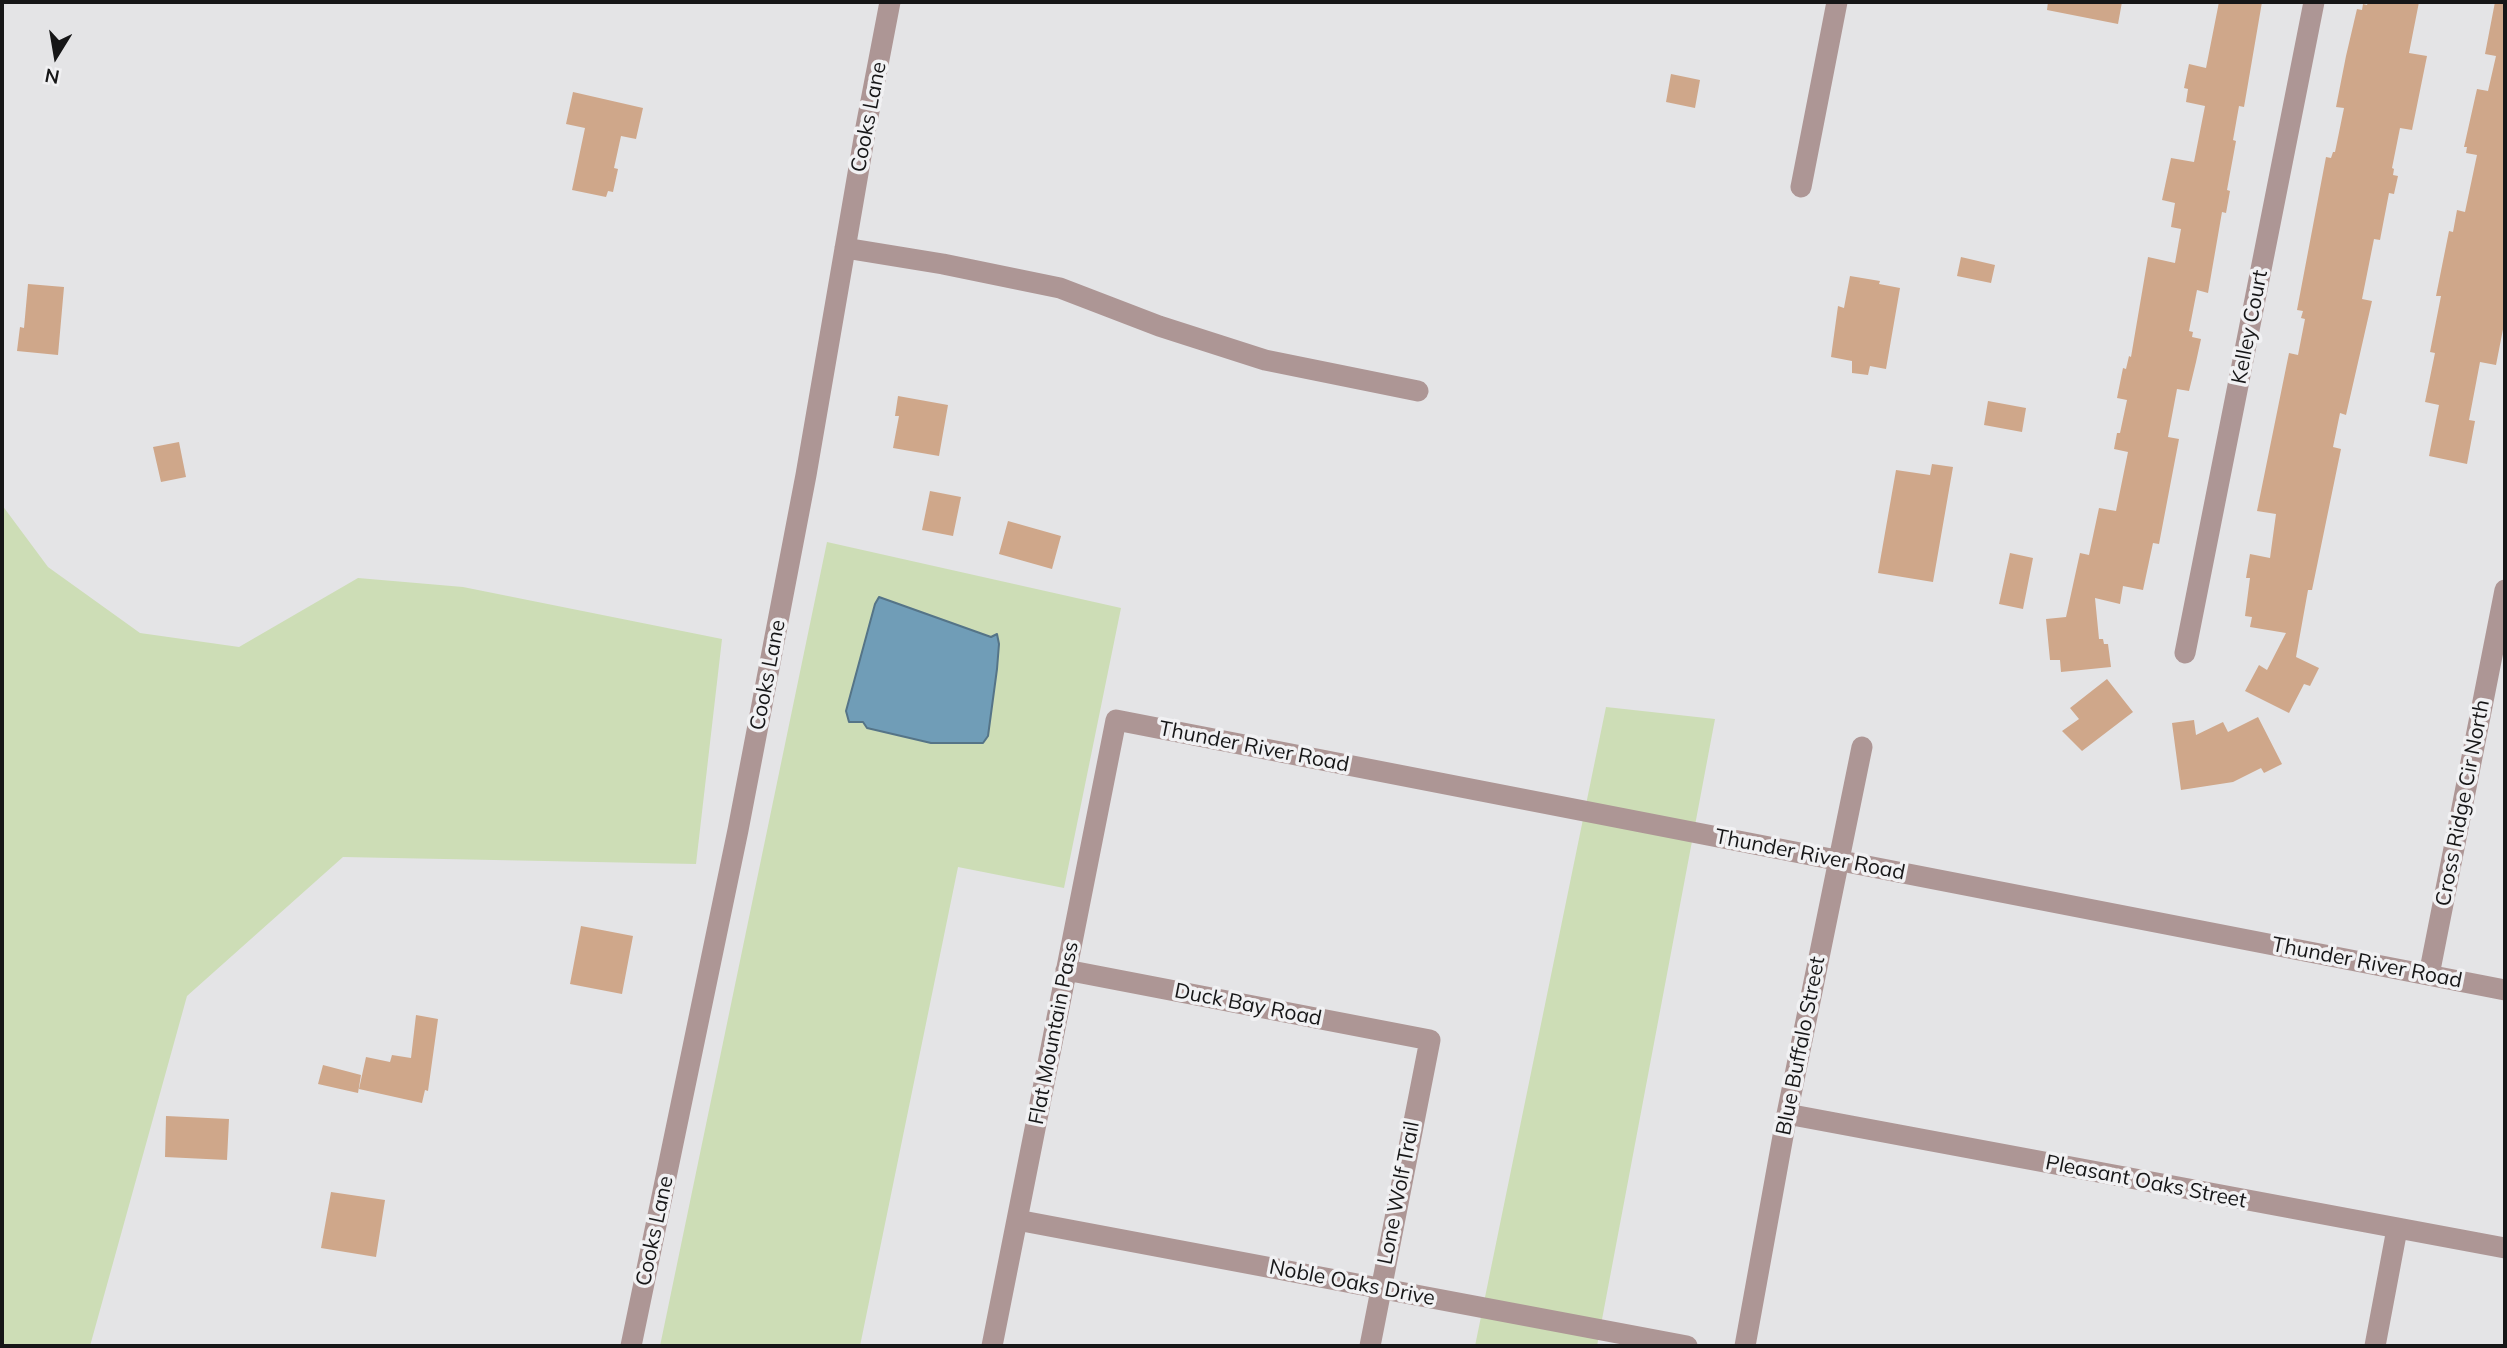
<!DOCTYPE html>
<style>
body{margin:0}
#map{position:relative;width:2507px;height:1348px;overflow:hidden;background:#e4e4e6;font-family:Mulish,sans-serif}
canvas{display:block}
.frame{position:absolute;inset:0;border:4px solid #161617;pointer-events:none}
.north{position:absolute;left:21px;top:21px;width:70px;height:70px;-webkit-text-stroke:5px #f1f1f3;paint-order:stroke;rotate:191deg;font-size:19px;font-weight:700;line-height:28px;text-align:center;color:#161617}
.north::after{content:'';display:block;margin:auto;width:24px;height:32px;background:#161617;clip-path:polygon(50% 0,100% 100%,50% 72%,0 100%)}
</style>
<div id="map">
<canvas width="2507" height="1348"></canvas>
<div class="frame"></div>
<div class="north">N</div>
</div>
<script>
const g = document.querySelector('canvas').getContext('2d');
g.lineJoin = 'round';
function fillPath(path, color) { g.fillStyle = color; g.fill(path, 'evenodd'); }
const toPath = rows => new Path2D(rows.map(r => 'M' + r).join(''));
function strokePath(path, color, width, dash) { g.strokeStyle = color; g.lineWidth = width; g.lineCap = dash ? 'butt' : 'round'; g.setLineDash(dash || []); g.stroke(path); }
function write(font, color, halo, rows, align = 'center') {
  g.font = font + ' Mulish,sans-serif'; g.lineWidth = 7; g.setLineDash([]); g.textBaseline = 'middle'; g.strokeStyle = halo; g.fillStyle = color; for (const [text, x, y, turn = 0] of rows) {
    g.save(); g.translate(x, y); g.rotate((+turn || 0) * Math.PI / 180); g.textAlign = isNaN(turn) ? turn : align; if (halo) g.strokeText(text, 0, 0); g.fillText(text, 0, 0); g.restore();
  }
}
fillPath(toPath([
 [2,505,48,567,140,633,239,647,358,578,463,587,722,639,696,864,343,857,187,996,90,1346,2,1346],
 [827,542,1121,608,1064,888,958,867,860,1346,660,1346],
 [1606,707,1715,719,1597,1346,1475,1346]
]), '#cdddb6');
const water = toPath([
 [879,597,991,637,997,634,999,644,997,669,988,736,983,743,931,743,867,728,863,722,849,722,846,711,875,604,879,597]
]);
fillPath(water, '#709db7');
strokePath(water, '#557487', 2);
fillPath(toPath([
 [2048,2,2122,2,2118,24,2047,10],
 [2219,2,2262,2,2244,107,2239,106,2233,140,2236,141,2227,190,2230,191,2226,213,2222,212,2208,293,2197,290,2189,331,2193,332,2192,337,2201,339,2196,362,2189,391,2177,389,2168,437,2179,439,2159,544,2153,543,2143,590,2123,586,2120,604,2095,598,2099,639,2103,639,2104,644,2108,644,2111,667,2061,672,2060,660,2050,660,2046,619,2066,617,2080,553,2089,555,2099,508,2116,511,2128,452,2114,449,2117,433,2120,433,2127,400,2117,398,2123,368,2126,369,2129,356,2131,357,2148,257,2175,263,2181,229,2171,227,2175,203,2162,200,2171,158,2194,162,2205,106,2186,102,2188,89,2184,88,2189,64,2206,68],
 [2368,2,2419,2,2409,53,2427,56,2412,130,2400,128,2392,168,2394,169,2393,175,2398,176,2394,194,2389,193,2380,240,2374,239,2362,299,2372,301,2346,415,2340,413,2333,447,2341,449,2312,590,2308,590,2296,657,2319,668,2310,686,2304,684,2289,713,2245,691,2259,665,2267,670,2286,633,2250,627,2252,617,2245,616,2250,578,2246,578,2250,554,2270,558,2276,514,2257,511,2289,353,2298,355,2305,319,2301,318,2303,311,2297,310,2326,157,2331,158,2333,152,2335,152,2344,108,2336,107,2346,56,2357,9,2362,10,2363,4,2367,5],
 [2495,2,2505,2,2505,319,2496,365,2480,362,2469,420,2475,421,2467,464,2429,456,2439,405,2425,402,2435,353,2430,352,2441,296,2436,296,2449,231,2453,232,2457,210,2465,212,2477,155,2466,153,2467,147,2464,147,2477,89,2488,91,2496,56,2485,54],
 [1671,74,1700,80,1695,108,1666,102],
 [573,92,643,108,636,139,621,136,614,168,618,169,613,192,608,191,606,197,572,190,585,128,566,124],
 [1961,257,1995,265,1991,283,1957,276],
 [1850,276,1880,281,1879,284,1900,288,1886,369,1870,366,1868,375,1852,373,1852,361,1831,357,1838,306,1844,308],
 [28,284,64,287,58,355,17,351,20,327,24,328],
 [898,396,948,405,939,456,893,448,899,416,895,416],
 [1988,401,2026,408,2022,432,1984,425],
 [179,442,186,477,161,482,153,447],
 [1932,464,1953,467,1933,582,1878,573,1896,470,1930,475],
 [930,491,961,497,953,536,922,530],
 [1008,521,1061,536,1052,569,999,554],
 [2010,553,2033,558,2023,609,1999,604],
 [2107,679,2133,712,2082,751,2062,731,2079,719,2070,708],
 [2258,717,2282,764,2264,773,2261,768,2233,782,2181,790,2172,723,2194,720,2196,735,2223,722,2228,732],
 [581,926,633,936,622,994,570,984],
 [416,1015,438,1019,428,1091,425,1090,422,1103,359,1089,366,1057,390,1062,392,1055,411,1058],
 [323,1065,361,1075,358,1093,318,1084],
 [166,1116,229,1119,227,1160,165,1157],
 [331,1192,385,1200,376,1257,321,1248]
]), '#cfa78a');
strokePath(toPath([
 [1801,187,1837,2],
 [845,248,943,264,1060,288,1159,326,1265,360,1418,391],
 [2185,653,2314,2],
 [1066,970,1430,1040,1370,1346],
 [2429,975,2505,590],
 [1787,1114,2505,1248],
 [1017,1220,1687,1346],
 [631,1346,738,830,806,475,866,127,890,2],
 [992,1346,1116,720,2505,990],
 [1745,1346,1787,1114,1862,747],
 [2375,1346,2397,1229]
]), '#ad9695', 21);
write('21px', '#161617', '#f1f1f3', [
 ["Cooks Lane",869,117,-79],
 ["Kelley Court",2250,327,-79],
 ["Cooks Lane",768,675,-79],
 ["Thunder River Road",1254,747,11],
 ["Cross Ridge Cir North",2463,803,-79],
 ["Thunder River Road",1810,855,11],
 ["Thunder River Road",2367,963,11],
 ["Duck Bay Road",1248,1005,11],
 ["Flat Mountain Pass",1054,1033,-79],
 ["Blue Buffalo Street",1801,1046,-79],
 ["Pleasant Oaks Street",2146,1182,11],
 ["Lone Wolf Trail",1399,1193,-79],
 ["Cooks Lane",655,1231,-78],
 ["Noble Oaks Drive",1352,1283,11]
]);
</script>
